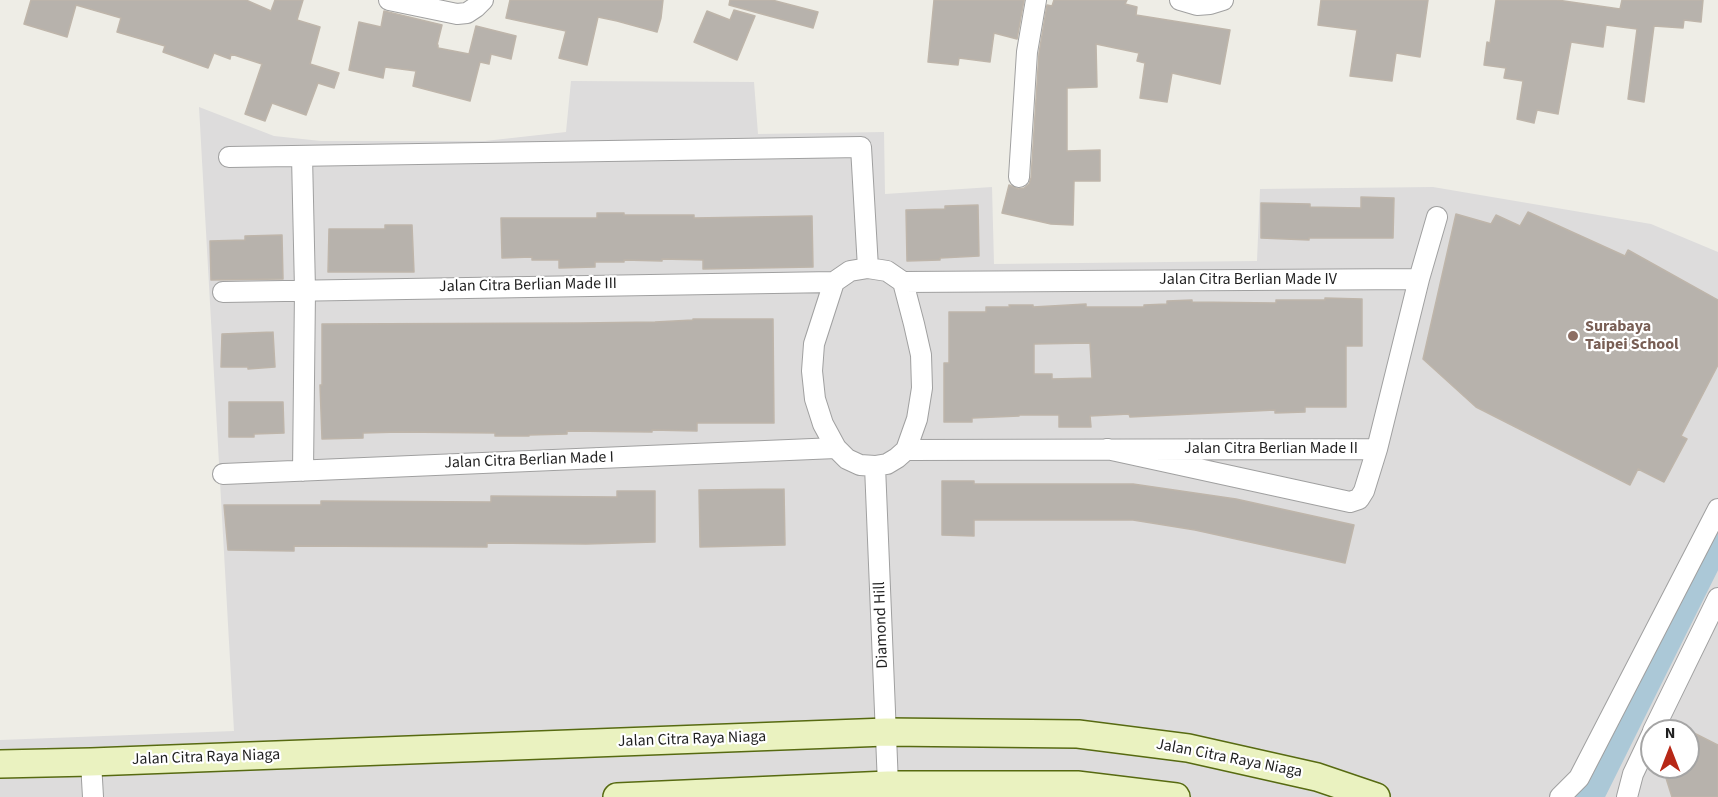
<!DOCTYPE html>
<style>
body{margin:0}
#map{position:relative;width:1718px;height:797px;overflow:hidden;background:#eeede6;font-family:"Source Sans 3",sans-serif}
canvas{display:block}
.north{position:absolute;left:1640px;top:719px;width:60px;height:60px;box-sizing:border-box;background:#fff;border:2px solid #a5a5a5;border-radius:50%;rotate:0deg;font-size:16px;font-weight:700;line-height:24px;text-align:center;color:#1f1f1f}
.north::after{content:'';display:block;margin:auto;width:21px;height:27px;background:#b72817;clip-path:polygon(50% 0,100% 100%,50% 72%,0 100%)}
</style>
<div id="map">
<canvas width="1718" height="797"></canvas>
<div class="north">N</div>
</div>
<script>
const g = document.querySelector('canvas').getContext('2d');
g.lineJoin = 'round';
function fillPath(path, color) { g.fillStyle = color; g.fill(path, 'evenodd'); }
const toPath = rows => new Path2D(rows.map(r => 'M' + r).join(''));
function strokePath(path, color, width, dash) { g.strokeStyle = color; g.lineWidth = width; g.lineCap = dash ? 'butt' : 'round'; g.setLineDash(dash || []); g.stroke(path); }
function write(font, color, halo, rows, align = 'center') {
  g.font = font + ' "Source Sans 3",sans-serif'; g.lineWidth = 4.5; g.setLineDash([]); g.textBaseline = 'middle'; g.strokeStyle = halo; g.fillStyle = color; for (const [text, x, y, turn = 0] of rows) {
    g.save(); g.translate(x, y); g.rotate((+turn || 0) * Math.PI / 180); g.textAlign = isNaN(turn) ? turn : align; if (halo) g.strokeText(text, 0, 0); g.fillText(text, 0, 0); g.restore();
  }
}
fillPath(toPath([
 [571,81,754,82,758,134,884,132,885,194,992,187,994,264,1257,261,1260,189,1433,187,1651,224,1718,252,1718,797,0,797,0,740,234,731,199,107,274,136,321,141,485,141,566,132],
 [1652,731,1688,731,1688,767,1652,767]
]), '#dddcdc');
strokePath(toPath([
 [1585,797,1718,530]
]), '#abc8d7', 36);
const building = toPath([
 [31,0,246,0,271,11,275,0,303,0,297,20,320,27,310,64,339,73,334,88,318,83,306,115,272,103,265,121,245,114,262,64,231,54,230,59,214,53,208,68,163,52,165,46,117,32,121,18,76,5,67,37,24,24,31,0],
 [510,0,663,0,661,18,657,32,617,21,598,17,587,65,559,58,566,31,506,18,510,0],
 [730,0,772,0,818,12,813,28,729,5,730,0],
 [934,0,1024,0,1017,39,994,33,990,62,959,58,958,65,928,62,934,0],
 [1054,0,1127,0,1125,4,1137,7,1136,15,1230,30,1220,84,1172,73,1167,102,1140,98,1145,63,1137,61,1139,53,1096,44,1097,87,1067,88,1067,151,1100,150,1100,181,1074,181,1073,225,1051,224,1002,213,1009,185,1018,189,1024,188,1029,184,1031,178,1039,53,1047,5,1052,6,1054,0],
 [1321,0,1428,0,1420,57,1396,53,1392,81,1350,76,1357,30,1318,25,1321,0],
 [1496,0,1557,0,1620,9,1622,0,1703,0,1701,22,1684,20,1683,28,1654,26,1644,102,1628,99,1637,29,1606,25,1603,47,1571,42,1558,114,1537,110,1534,123,1517,119,1523,81,1504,78,1506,68,1484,65,1487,42,1490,43,1496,0],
 [734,10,755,16,737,60,694,42,707,11,730,20,734,10],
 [384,11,442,25,437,45,438,45,438,48,469,54,476,26,516,36,511,59,491,54,489,64,480,62,470,101,413,86,416,71,385,67,383,78,349,70,359,22,381,27,384,11],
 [1361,197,1394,198,1393,238,1309,238,1309,240,1261,238,1261,203,1310,204,1310,207,1361,208,1361,197],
 [978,205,979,256,940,258,940,260,907,261,906,210,945,209,945,206,978,205],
 [1528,212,1625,256,1628,250,1718,300,1718,365,1681,436,1687,439,1664,482,1638,469,1630,485,1476,407,1423,359,1456,214,1491,224,1496,215,1520,226,1528,212],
 [597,213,624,213,624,215,694,215,694,218,812,216,813,267,703,269,703,260,662,259,662,261,624,260,624,262,595,262,595,267,559,268,559,260,532,260,532,257,502,258,501,218,597,218,597,213],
 [385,225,412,225,414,272,328,272,329,229,385,229,385,225],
 [282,235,283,279,211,280,210,241,245,240,245,236,282,235],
 [1325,298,1362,299,1362,346,1346,346,1346,407,1305,407,1305,412,1275,413,1275,410,1130,417,1129,414,1090,416,1091,427,1059,427,1059,415,1019,415,1019,416,972,418,972,422,944,422,944,363,949,363,949,312,986,312,986,307,1010,307,1009,305,1033,305,1033,307,1086,304,1086,307,1144,307,1144,305,1167,304,1167,301,1192,300,1192,302,1276,303,1276,300,1325,300,1325,298],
 [1090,343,1092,378,1052,379,1052,374,1034,374,1034,344,1090,343],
 [693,319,773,319,774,423,697,423,697,431,652,430,652,432,567,431,567,434,529,435,529,436,495,436,495,433,400,432,363,433,363,438,322,439,320,385,322,385,322,324,581,323,655,322,693,320,693,319],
 [273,332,275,367,248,369,248,367,221,367,222,334,273,332],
 [229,402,283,402,284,433,254,434,254,437,229,437,229,402],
 [942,481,974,481,974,484,1133,484,1236,499,1354,525,1345,563,1195,530,1133,520,974,520,974,536,942,535,942,481],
 [784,489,785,545,700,547,699,490,784,489],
 [617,491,655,491,655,542,586,544,487,543,487,547,294,546,294,551,228,550,224,505,321,505,321,501,491,502,491,496,617,497,617,491],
 [1688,730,1718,745,1718,797,1672,797,1666,778,1672,767,1688,767,1688,730]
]);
fillPath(building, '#b7b2ac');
strokePath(building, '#beb5aa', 1.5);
const street = toPath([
 [389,0,457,14,467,13,476,7,483,0],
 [1180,0,1197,5,1210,4,1223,0],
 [302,156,305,290,303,471],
 [229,157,861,147,868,268],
 [1019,177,1027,52,1036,0],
 [868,268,887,271,903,282,914,324,921,355,922,388,917,419,906,450,897,458,887,464,875,466,860,465,847,459,836,448,823,424,815,399,812,371,814,344,834,282,850,271,868,268],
 [903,282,1419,279],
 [223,292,834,282],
 [1107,449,1350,502,1359,499,1364,491,1377,449,1419,279,1437,217],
 [906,450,1377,449],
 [875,466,888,785],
 [223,474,836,448],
 [1653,731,1718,598],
 [91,762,93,797],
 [1560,797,1579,778,1718,509],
 [1627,797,1633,774,1652,734]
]);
const secondary = toPath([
 [0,764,91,762,886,732,1078,734,1188,748,1317,777,1376,797],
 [617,797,888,785,1077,785,1176,797]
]);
strokePath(street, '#a0a0a0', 22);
strokePath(secondary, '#576a11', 30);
strokePath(street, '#fff', 20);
strokePath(secondary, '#eaf2c0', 27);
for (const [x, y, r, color] of [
 [1573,336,6,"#8d6e63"]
]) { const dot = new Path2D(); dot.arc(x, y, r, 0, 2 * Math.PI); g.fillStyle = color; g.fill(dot); strokePath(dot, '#fff', 2); }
write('16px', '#1f1f1f', '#fff', [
 ["Jalan Citra Berlian Made IV",1248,280],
 ["Jalan Citra Berlian Made III",528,286,-1],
 ["Jalan Citra Berlian Made II",1271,449],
 ["Jalan Citra Berlian Made I",529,461,-2],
 ["Diamond Hill",882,625,-92],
 ["Jalan Citra Raya Niaga",692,740,-2],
 ["Jalan Citra Raya Niaga",206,758,-2],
 ["Jalan Citra Raya Niaga",1229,759,11]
]);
write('bold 16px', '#785e54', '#fff', [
 ["Surabaya",1585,327],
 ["Taipei School",1585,345]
], 'left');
</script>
